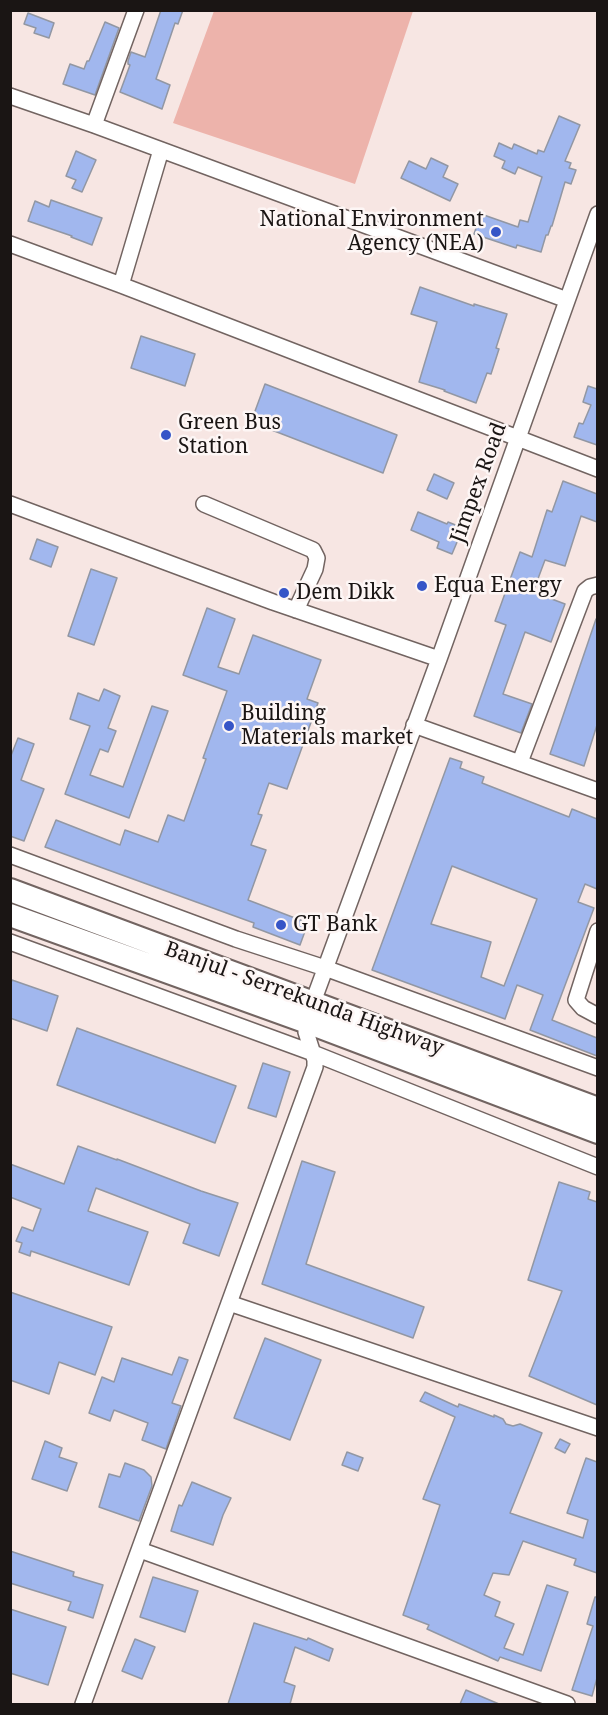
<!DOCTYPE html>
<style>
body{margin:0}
#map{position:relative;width:608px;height:1715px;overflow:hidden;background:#f7e6e3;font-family:"Noto Serif",serif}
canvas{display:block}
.frame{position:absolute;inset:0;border:12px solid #1a1514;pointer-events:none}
</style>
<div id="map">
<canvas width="608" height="1715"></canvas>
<div class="frame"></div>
</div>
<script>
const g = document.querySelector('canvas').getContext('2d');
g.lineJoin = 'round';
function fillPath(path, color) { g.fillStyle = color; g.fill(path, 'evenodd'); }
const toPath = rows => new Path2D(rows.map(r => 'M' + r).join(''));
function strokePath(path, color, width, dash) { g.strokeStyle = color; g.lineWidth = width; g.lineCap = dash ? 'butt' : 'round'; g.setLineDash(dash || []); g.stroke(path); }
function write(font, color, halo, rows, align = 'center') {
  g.font = font + ' "Noto Serif",serif'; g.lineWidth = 5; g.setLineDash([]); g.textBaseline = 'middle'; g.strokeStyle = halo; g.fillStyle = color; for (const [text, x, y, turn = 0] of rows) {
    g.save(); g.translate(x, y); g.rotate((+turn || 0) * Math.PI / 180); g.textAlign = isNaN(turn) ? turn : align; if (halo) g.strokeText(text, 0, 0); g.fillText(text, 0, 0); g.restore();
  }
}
fillPath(toPath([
 [214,11,413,11,355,184,173,123]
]), '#edb3ab');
const building = toPath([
 [161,10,183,10,178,24,175,23,156,79,170,85,162,109,120,92,130,65,128,64,128,61,131,52,145,57,161,10],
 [28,13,54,23,49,38,34,33,36,28,24,24,28,13],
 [105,22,119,28,95,95,63,84,70,64,84,69,87,61,89,61,105,22],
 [559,116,580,125,565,161,571,163,569,168,576,170,571,184,565,182,552,226,551,226,548,235,546,235,541,252,517,245,516,248,474,234,481,214,518,227,520,220,528,222,542,177,518,167,515,174,502,168,505,161,494,156,499,143,512,149,514,144,537,154,538,150,544,152,559,116],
 [76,151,96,160,82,192,72,188,76,180,66,176,76,151],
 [431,158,448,166,443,177,458,184,450,201,401,178,409,161,426,169,431,158],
 [51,200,102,218,92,245,71,237,72,236,28,221,35,201,49,207,51,200],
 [420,287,474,306,474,304,507,314,496,348,499,349,491,374,487,373,476,403,444,391,445,390,419,382,437,322,411,314,420,287],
 [141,336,195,354,185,386,131,368,141,336],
 [265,384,397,435,383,473,251,422,265,384],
 [588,386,597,389,597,445,574,437,579,423,583,424,591,405,583,402,588,386],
 [434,474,454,483,447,499,427,490,434,474],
 [563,481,597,494,597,522,581,516,565,566,545,560,533,592,565,604,551,642,525,632,503,694,532,704,521,733,474,716,506,625,495,621,520,552,532,557,547,510,552,512,563,481],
 [418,512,447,524,448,522,463,528,452,554,437,548,439,542,411,530,418,512],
 [37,539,58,547,51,567,30,559,37,539],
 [91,569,117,578,94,645,68,636,91,569],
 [207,608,235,619,218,667,239,674,253,635,321,660,307,699,318,703,287,789,269,783,258,814,262,815,251,845,266,850,248,900,308,923,300,945,253,927,254,923,45,847,56,820,120,845,125,830,158,842,168,815,184,821,206,759,203,758,227,691,183,675,207,608],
 [596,619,597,619,597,725,584,766,550,754,596,619],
 [104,689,120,696,108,728,116,731,108,752,100,749,90,775,123,787,152,706,168,711,129,818,65,794,90,726,70,719,78,693,99,701,104,689],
 [18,738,34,744,21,780,44,789,24,841,10,836,10,758,18,738],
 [450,758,462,762,460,768,484,777,482,783,569,817,572,809,597,819,597,889,585,884,578,902,594,908,552,1020,597,1038,597,1056,530,1030,543,995,517,985,505,1019,372,970,450,758],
 [452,866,537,899,504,986,481,977,491,942,431,924,452,866],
 [12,980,58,996,47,1031,10,1018,10,986,12,980],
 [77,1028,236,1086,215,1143,57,1085,77,1028],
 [263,1063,290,1072,276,1117,248,1108,263,1063],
 [78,1146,117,1160,117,1159,201,1191,238,1203,219,1256,183,1243,190,1224,96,1188,88,1211,148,1232,129,1285,31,1251,30,1256,19,1252,22,1243,16,1241,22,1227,33,1231,41,1209,10,1197,10,1164,64,1184,78,1146],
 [302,1161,335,1172,306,1264,424,1307,413,1338,262,1284,302,1161],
 [559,1182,590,1192,588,1199,597,1202,597,1405,529,1376,562,1291,528,1280,559,1182],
 [10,1292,112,1327,95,1375,59,1362,49,1394,10,1380,10,1292],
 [265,1338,321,1360,290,1440,234,1418,265,1338],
 [179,1357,188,1360,172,1403,181,1406,166,1449,142,1440,148,1423,114,1410,110,1421,89,1413,102,1377,114,1382,122,1358,172,1375,179,1357],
 [425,1392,458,1407,459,1404,494,1417,494,1415,503,1419,506,1424,513,1426,520,1424,542,1433,510,1513,583,1538,588,1520,567,1513,586,1458,597,1462,597,1573,574,1565,576,1559,523,1541,509,1575,493,1573,484,1595,500,1602,495,1616,514,1624,504,1648,523,1655,547,1585,568,1592,541,1671,500,1657,498,1661,427,1629,429,1625,403,1615,440,1505,423,1499,455,1417,420,1401,425,1392],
 [560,1439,570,1444,565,1453,555,1448,560,1439],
 [45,1441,62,1448,59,1457,77,1463,67,1491,32,1479,45,1441],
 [347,1452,363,1458,358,1471,342,1465,347,1452],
 [125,1463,144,1470,151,1477,152,1486,139,1521,99,1507,109,1474,120,1477,125,1463],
 [192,1482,231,1498,223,1515,213,1545,171,1531,179,1505,182,1506,192,1482],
 [10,1551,74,1572,73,1576,103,1585,93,1618,68,1610,71,1602,10,1583,10,1551],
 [153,1577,198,1591,185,1632,140,1617,153,1577],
 [595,1597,597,1597,597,1678,592,1696,572,1690,593,1626,587,1624,595,1597],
 [10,1609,66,1627,48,1685,10,1673,10,1609],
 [254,1623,307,1640,308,1638,333,1649,329,1661,295,1647,284,1682,295,1686,290,1704,228,1704,254,1623],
 [135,1639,155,1647,142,1679,122,1671,135,1639],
 [466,1690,499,1704,460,1704,466,1690]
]);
fillPath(building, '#a1b7ee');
strokePath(building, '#9297a3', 1.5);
const minor = toPath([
 [10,96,94,125,567,300],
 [94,125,136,10],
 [10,244,121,285,598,469],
 [121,285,161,150],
 [10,504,273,602,439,659],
 [204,504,313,550,317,558,315,569,296,610],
 [414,725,598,791],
 [520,762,585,591,590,587,598,585],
 [10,855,236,939,325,968,598,1068],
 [598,931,576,1000,583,1008,598,1016],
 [10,942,313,1053,598,1167],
 [229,1303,598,1428],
 [140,1550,567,1704],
 [83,1704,315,1067,315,1060,306,1032,307,1022,313,1002,439,659,598,214]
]);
const highway = toPath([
 [10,890,598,1109],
 [10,915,307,1022,598,1132]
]);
strokePath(minor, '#726461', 18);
strokePath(highway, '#726461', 26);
strokePath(minor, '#fff', 15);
strokePath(highway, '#fff', 22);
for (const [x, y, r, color] of [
 [496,232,6,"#3655c7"],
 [166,435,6,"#3655c7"],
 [422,586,6,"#3655c7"],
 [284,593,6,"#3655c7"],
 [229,726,6,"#3655c7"],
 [281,925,6,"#3655c7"]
]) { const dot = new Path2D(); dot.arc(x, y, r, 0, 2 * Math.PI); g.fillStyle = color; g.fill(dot); strokePath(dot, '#fdf6f5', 2); }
write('21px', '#1a1514', '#fdf6f5', [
 ["National Environment",484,220,"right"],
 ["Agency (NEA)",484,244,"right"],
 ["Green Bus",178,423],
 ["Station",178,447],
 ["Equa Energy",434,586],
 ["Dem Dikk",296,593],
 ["Building",241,714],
 ["Materials market",241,738],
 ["GT Bank",293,925]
], 'left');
write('21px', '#1a1514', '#fdf6f5', [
 ["Jimpex Road",479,483,-70],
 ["Banjul - Serrekunda Highway",304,999,20]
]);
</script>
